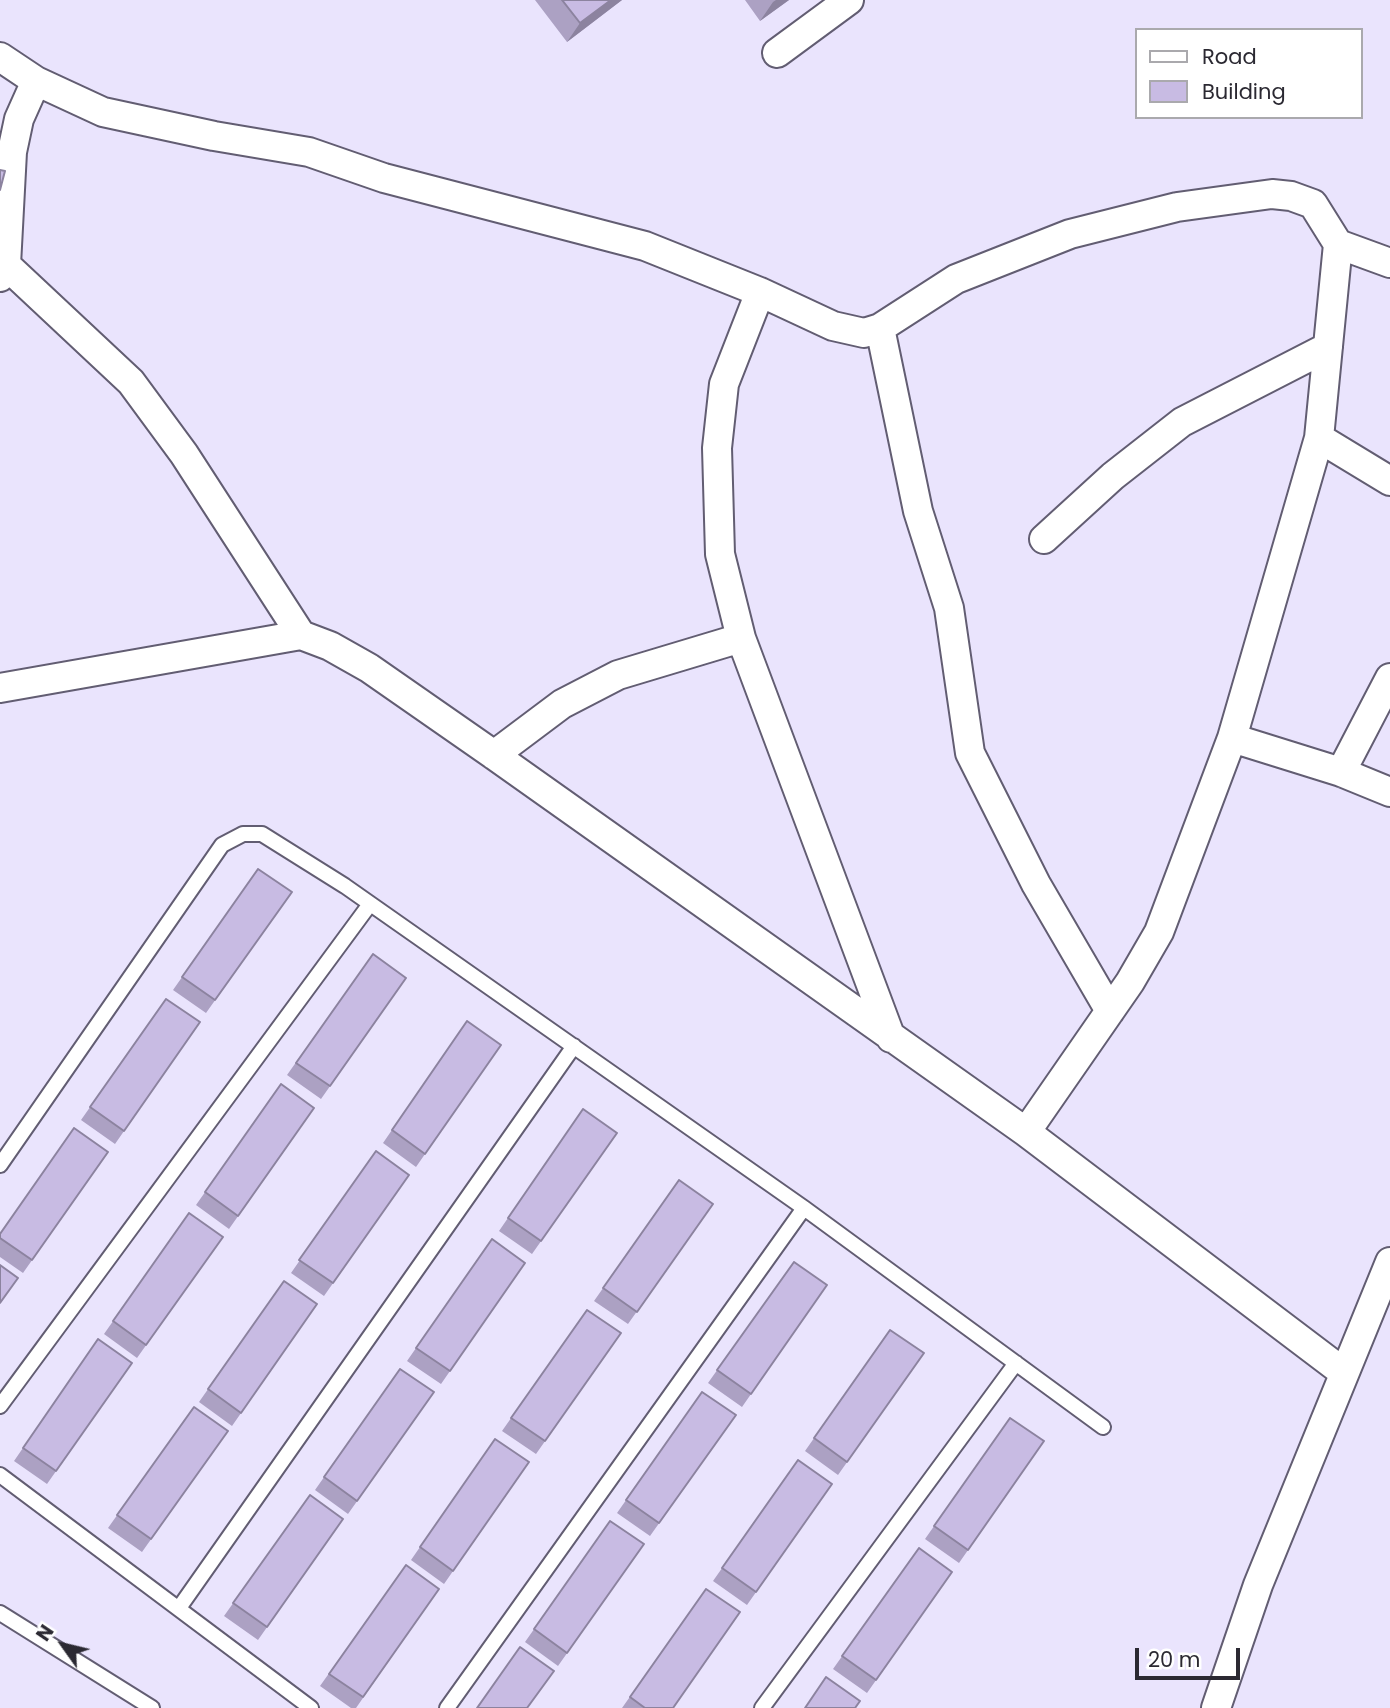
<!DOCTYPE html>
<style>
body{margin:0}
#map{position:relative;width:1390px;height:1708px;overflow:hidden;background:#eae4fd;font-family:Poppins,sans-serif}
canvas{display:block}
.legend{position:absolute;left:1135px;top:28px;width:228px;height:91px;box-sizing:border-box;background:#fff;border:2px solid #aaa9ad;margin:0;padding:9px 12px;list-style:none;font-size:21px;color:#2b2932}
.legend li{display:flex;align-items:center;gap:14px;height:35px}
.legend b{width:35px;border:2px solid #aaa9ad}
.north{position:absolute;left:28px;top:1610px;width:70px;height:70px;-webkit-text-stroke:5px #fff;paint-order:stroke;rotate:304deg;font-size:19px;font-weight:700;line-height:28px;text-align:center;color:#2b2932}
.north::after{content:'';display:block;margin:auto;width:24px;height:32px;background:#2b2932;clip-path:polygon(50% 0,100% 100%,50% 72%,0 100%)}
.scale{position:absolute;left:1135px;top:1648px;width:105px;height:32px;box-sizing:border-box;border:4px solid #2b2932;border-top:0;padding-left:9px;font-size:21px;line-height:24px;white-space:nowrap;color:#2b2932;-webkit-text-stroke:5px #fff;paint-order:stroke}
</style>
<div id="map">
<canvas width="1390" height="1708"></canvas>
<ul class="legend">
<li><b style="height:9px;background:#fff"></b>Road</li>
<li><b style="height:19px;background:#c8bbe3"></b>Building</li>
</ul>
<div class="north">N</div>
<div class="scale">20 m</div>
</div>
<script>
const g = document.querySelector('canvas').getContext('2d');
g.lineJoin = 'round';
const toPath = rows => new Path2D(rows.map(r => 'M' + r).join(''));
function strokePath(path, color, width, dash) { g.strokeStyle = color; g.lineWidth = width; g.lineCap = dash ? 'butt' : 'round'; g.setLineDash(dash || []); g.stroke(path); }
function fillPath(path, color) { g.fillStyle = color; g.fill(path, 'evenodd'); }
const lane = toPath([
 [0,1165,222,845,243,834,262,834,345,886,804,1208,1103,1427],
 [0,1406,370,904],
 [0,1475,311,1708],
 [179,1608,574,1046],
 [0,1613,152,1708],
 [447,1708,804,1208],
 [762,1708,1016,1363]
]);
const street = toPath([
 [777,53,849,0],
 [0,57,36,81,103,112,214,136,309,152,384,178,645,246,760,292,833,326,864,333,880,328,956,279,1070,234,1177,207,1272,194,1291,196,1313,204,1338,244,1390,263],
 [6,265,131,382,184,454,301,635],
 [0,277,6,265,12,152,19,119,36,81],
 [880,328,918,511,949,608,970,753,1036,884,1110,1011],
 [1319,438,1390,481],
 [1044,539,1113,476,1182,422,1328,347],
 [741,638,720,554,717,448,724,384,760,292],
 [0,688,301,635,330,646,369,668,494,755,1026,1132,1343,1372],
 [1232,738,1341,772,1390,792],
 [494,755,562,704,618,675,741,638,891,1038],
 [1341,772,1390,678],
 [1026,1132,1130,982,1159,932,1232,738,1319,438,1338,244],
 [1216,1708,1258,1585,1390,1262]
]);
strokePath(lane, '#625d72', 18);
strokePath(street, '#625d72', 32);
strokePath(lane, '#fff', 14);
strokePath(street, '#fff', 28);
fillPath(toPath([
 [535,0,622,0,567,42],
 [745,0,789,0,760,21],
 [258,869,292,892,206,1013,173,990],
 [373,954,406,978,321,1099,287,1075],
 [166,999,200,1022,115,1144,81,1120],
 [467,1021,501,1045,416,1167,383,1143],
 [281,1084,314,1108,229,1229,196,1205],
 [583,1109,617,1133,532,1254,499,1231],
 [376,1151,409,1175,324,1296,291,1273],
 [108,1152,23,1273,0,1257,0,1234],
 [679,1180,713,1204,628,1324,594,1301],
 [189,1213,223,1237,137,1358,104,1334],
 [492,1239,525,1263,441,1384,407,1361],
 [794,1262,827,1285,742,1407,708,1383],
 [284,1281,317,1304,232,1426,199,1402],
 [587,1310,621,1333,536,1454,502,1431],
 [890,1330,924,1353,838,1475,805,1451],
 [98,1339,132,1363,47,1484,14,1461],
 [400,1369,434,1392,348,1514,315,1490],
 [702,1392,736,1415,650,1536,617,1513],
 [194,1407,228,1431,142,1552,108,1528],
 [1010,1418,1044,1441,959,1563,925,1539],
 [495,1439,529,1462,444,1584,411,1560],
 [798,1460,832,1484,747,1605,713,1581],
 [310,1495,343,1519,258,1640,224,1616],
 [610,1521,644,1544,558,1666,525,1642],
 [919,1548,952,1572,867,1693,833,1669],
 [406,1565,439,1589,356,1708,351,1708,320,1686],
 [706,1589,673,1708,622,1708]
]), '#aca1c3');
fillPath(toPath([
 [611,0,622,0,567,42,580,23],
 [776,0,789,0,760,21,773,2]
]), '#8c839f');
const building = toPath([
 [562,0,611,0,580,23,562,0],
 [0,170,5,171,0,190,0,170],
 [258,869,292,892,215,1000,182,977,258,869],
 [373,954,406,978,330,1086,296,1063,373,954],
 [166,999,200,1022,124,1131,90,1107,166,999],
 [467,1021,501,1045,425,1154,392,1130,467,1021],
 [281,1084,314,1108,238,1216,205,1192,281,1084],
 [583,1109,617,1133,541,1241,508,1218,583,1109],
 [74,1128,108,1152,32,1260,0,1238,0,1234,74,1128],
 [376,1151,409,1175,333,1283,299,1260,376,1151],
 [679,1180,713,1204,637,1312,603,1288,679,1180],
 [189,1213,223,1237,146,1345,113,1321,189,1213],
 [492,1239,525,1263,450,1371,416,1348,492,1239],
 [794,1262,827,1285,751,1394,717,1370,794,1262],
 [0,1265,18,1278,0,1303,0,1265],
 [284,1281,317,1304,241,1413,208,1389,284,1281],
 [587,1310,621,1333,545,1441,511,1418,587,1310],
 [890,1330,924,1353,847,1462,814,1438,890,1330],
 [98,1339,132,1363,56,1471,23,1448,98,1339],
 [400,1369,434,1392,357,1501,324,1477,400,1369],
 [702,1392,736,1415,659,1523,626,1500,702,1392],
 [194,1407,228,1431,151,1539,117,1515,194,1407],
 [1010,1418,1044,1441,968,1550,934,1526,1010,1418],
 [495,1439,529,1462,453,1571,420,1547,495,1439],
 [798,1460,832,1484,756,1592,722,1568,798,1460],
 [310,1495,343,1519,267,1627,233,1603,310,1495],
 [610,1521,644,1544,567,1653,534,1629,610,1521],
 [919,1548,952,1572,876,1680,842,1656,919,1548],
 [406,1565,439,1589,363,1697,329,1674,406,1565],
 [706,1589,740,1612,673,1708,645,1708,630,1697,706,1589],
 [520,1647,554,1671,527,1708,477,1708,520,1647],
 [826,1677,860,1701,855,1708,805,1708,826,1677]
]);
fillPath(building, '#c8bbe3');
strokePath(building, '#8c839f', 2);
</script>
